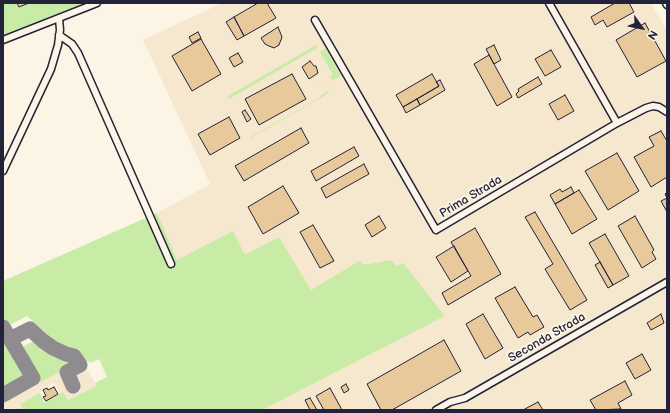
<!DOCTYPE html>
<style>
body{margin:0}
#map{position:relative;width:670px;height:413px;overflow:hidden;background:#fcf5e5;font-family:"Balsamiq Sans",sans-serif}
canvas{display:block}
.frame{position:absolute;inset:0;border:4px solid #22223b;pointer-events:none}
.north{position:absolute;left:622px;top:8px;width:40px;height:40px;-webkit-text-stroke:3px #fcf5e5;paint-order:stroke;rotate:123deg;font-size:11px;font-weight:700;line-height:16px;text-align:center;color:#22223b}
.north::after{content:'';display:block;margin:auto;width:14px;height:18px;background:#22223b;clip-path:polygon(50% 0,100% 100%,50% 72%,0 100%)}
</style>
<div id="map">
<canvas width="670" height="413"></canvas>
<div class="frame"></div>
<div class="north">N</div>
</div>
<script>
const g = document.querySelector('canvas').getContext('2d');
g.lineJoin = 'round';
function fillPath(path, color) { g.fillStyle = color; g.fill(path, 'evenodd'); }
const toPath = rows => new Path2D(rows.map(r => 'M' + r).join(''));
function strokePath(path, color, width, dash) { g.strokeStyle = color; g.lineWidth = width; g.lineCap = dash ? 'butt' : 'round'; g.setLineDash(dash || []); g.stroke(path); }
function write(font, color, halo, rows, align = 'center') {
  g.font = font + ' "Balsamiq Sans",sans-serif'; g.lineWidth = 4; g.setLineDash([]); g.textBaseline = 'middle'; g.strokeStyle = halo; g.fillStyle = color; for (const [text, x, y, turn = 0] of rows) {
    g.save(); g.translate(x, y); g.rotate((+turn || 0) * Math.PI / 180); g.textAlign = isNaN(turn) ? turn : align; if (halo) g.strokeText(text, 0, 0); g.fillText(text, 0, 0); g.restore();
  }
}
fillPath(toPath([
 [222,3,651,3,667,30,667,410,261,410,445,316,397,266,394,265,391,261,370,264,363,264,359,261,311,290,245,255,233,231,177,261,157,213,210,184,143,40],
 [80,353,96,386,68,400,63,392,60,393,54,383,39,391,40,393,20,404,23,410,3,410,3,390,34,371,39,381,71,363,69,360]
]), '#f6e8cf');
fillPath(toPath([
 [3,3,85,3,3,35],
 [316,45,317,48,229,99,228,96],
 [325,48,341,76,317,89,313,87,317,89,333,80,329,77,333,75,320,52],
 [328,91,329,93,251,138,251,137,319,98,320,96],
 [157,213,177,260,233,231,245,255,279,237,311,290,359,261,363,264,370,264,391,260,396,266,403,263,445,316,262,410,23,410,20,404,40,393,44,402,63,392,68,400,96,386,95,383,107,377,99,359,90,363,89,361,86,361,84,360,81,351,79,352,71,349,67,351,61,348,45,337,46,333,27,316,10,325,7,323,3,317,3,281],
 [3,333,26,374,25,377,3,390],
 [34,341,39,342,53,354,69,360,71,363,70,366,41,382,39,381,23,350,24,346]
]), '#c8eba5');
strokePath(toPath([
 [3,327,33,378,3,395],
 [10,339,30,329,43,341,53,348,66,354,74,356,80,365,67,372,73,386]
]), '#8f8c90', 15);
const building = toPath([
 [17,3,29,3,19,7,17,3],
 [258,3,267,3,276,18,244,36,234,17,258,3],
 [615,3,629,3,634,12,607,27,603,20,595,25,591,17,615,3],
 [234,17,244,36,237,40,226,22,234,17],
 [645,23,666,61,637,77,616,40,645,23],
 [278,27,282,37,279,45,274,48,269,46,265,44,261,38,278,27],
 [198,32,201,38,192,43,189,37,198,32],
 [201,39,221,74,192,91,172,56,201,39],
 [494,45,501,60,494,64,486,49,494,45],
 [551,50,561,67,545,76,535,59,551,50],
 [238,53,243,62,234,67,229,58,238,53],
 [489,55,512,97,497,106,474,64,489,55],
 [310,61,314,66,316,66,318,73,309,79,302,67,310,61],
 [292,74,306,99,259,125,245,99,292,74],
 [432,74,439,86,403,107,396,95,432,74],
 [538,77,542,84,518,98,516,94,519,91,518,89,538,77],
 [440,80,445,90,420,105,417,99,439,86,436,82,440,80],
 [565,95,574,111,558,120,549,104,565,95],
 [417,99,420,105,406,113,403,107,417,99],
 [245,110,251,119,247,122,242,112,245,110],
 [229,117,240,138,210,155,198,134,229,117],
 [301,128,309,143,244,181,235,166,301,128],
 [661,131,667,141,667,177,651,187,634,157,654,146,649,137,661,131],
 [354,147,359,156,316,181,311,171,354,147],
 [617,153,639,191,608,210,585,171,617,153],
 [364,164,369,174,326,198,321,188,364,164],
 [283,186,299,213,263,234,248,207,283,186],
 [571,187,574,193,555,204,550,195,560,189,562,192,571,187],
 [579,190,597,219,572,234,555,204,579,190],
 [667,192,667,212,661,201,667,198,665,194,667,192],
 [535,212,587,300,570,310,545,269,553,264,525,217,535,212],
 [379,216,386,228,372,237,365,225,379,216],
 [635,216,654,250,652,252,656,259,642,268,618,226,635,216],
 [313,225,334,261,320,268,300,232,313,225],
 [475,228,501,274,448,305,442,293,471,276,451,242,475,228],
 [605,234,629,276,613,285,589,243,605,234],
 [454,246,468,271,451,282,436,257,454,246],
 [600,262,613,285,608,288,595,265,600,262],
 [515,287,533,317,537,315,544,327,530,335,528,332,518,338,495,298,515,287],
 [483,314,503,348,485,359,466,324,483,314],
 [661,314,664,323,651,330,647,323,661,314],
 [444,340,461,371,392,410,381,410,367,384,444,340],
 [642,354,651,370,635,379,626,363,642,354],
 [625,381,632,395,618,403,621,409,596,410,590,400,625,381],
 [346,384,349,390,344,393,341,387,346,384],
 [54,387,58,394,46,401,43,397,46,396,43,390,47,388,48,390,54,387],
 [330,388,342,410,324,410,316,396,330,388],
 [310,398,317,410,310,410,305,400,310,398],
 [538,402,543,410,523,410,538,402]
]);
fillPath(building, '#e8c99b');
strokePath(building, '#22223b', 1);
const minor = toPath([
 [549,3,617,123],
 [666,3,667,5],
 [315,20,436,230,617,123,646,108,653,106,659,107,667,112],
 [59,35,72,44,78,53,171,264],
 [3,40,97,3],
 [3,171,51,69,58,45,60,30,59,18],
 [436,410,450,402,465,398,667,282]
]);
strokePath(minor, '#22223b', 9);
strokePath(minor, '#fcf5e5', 6);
write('12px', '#22223b', '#fcf5e5', [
 ["Prima Strada",471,197,-31],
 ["Seconda Strada",547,338,-30]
]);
</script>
